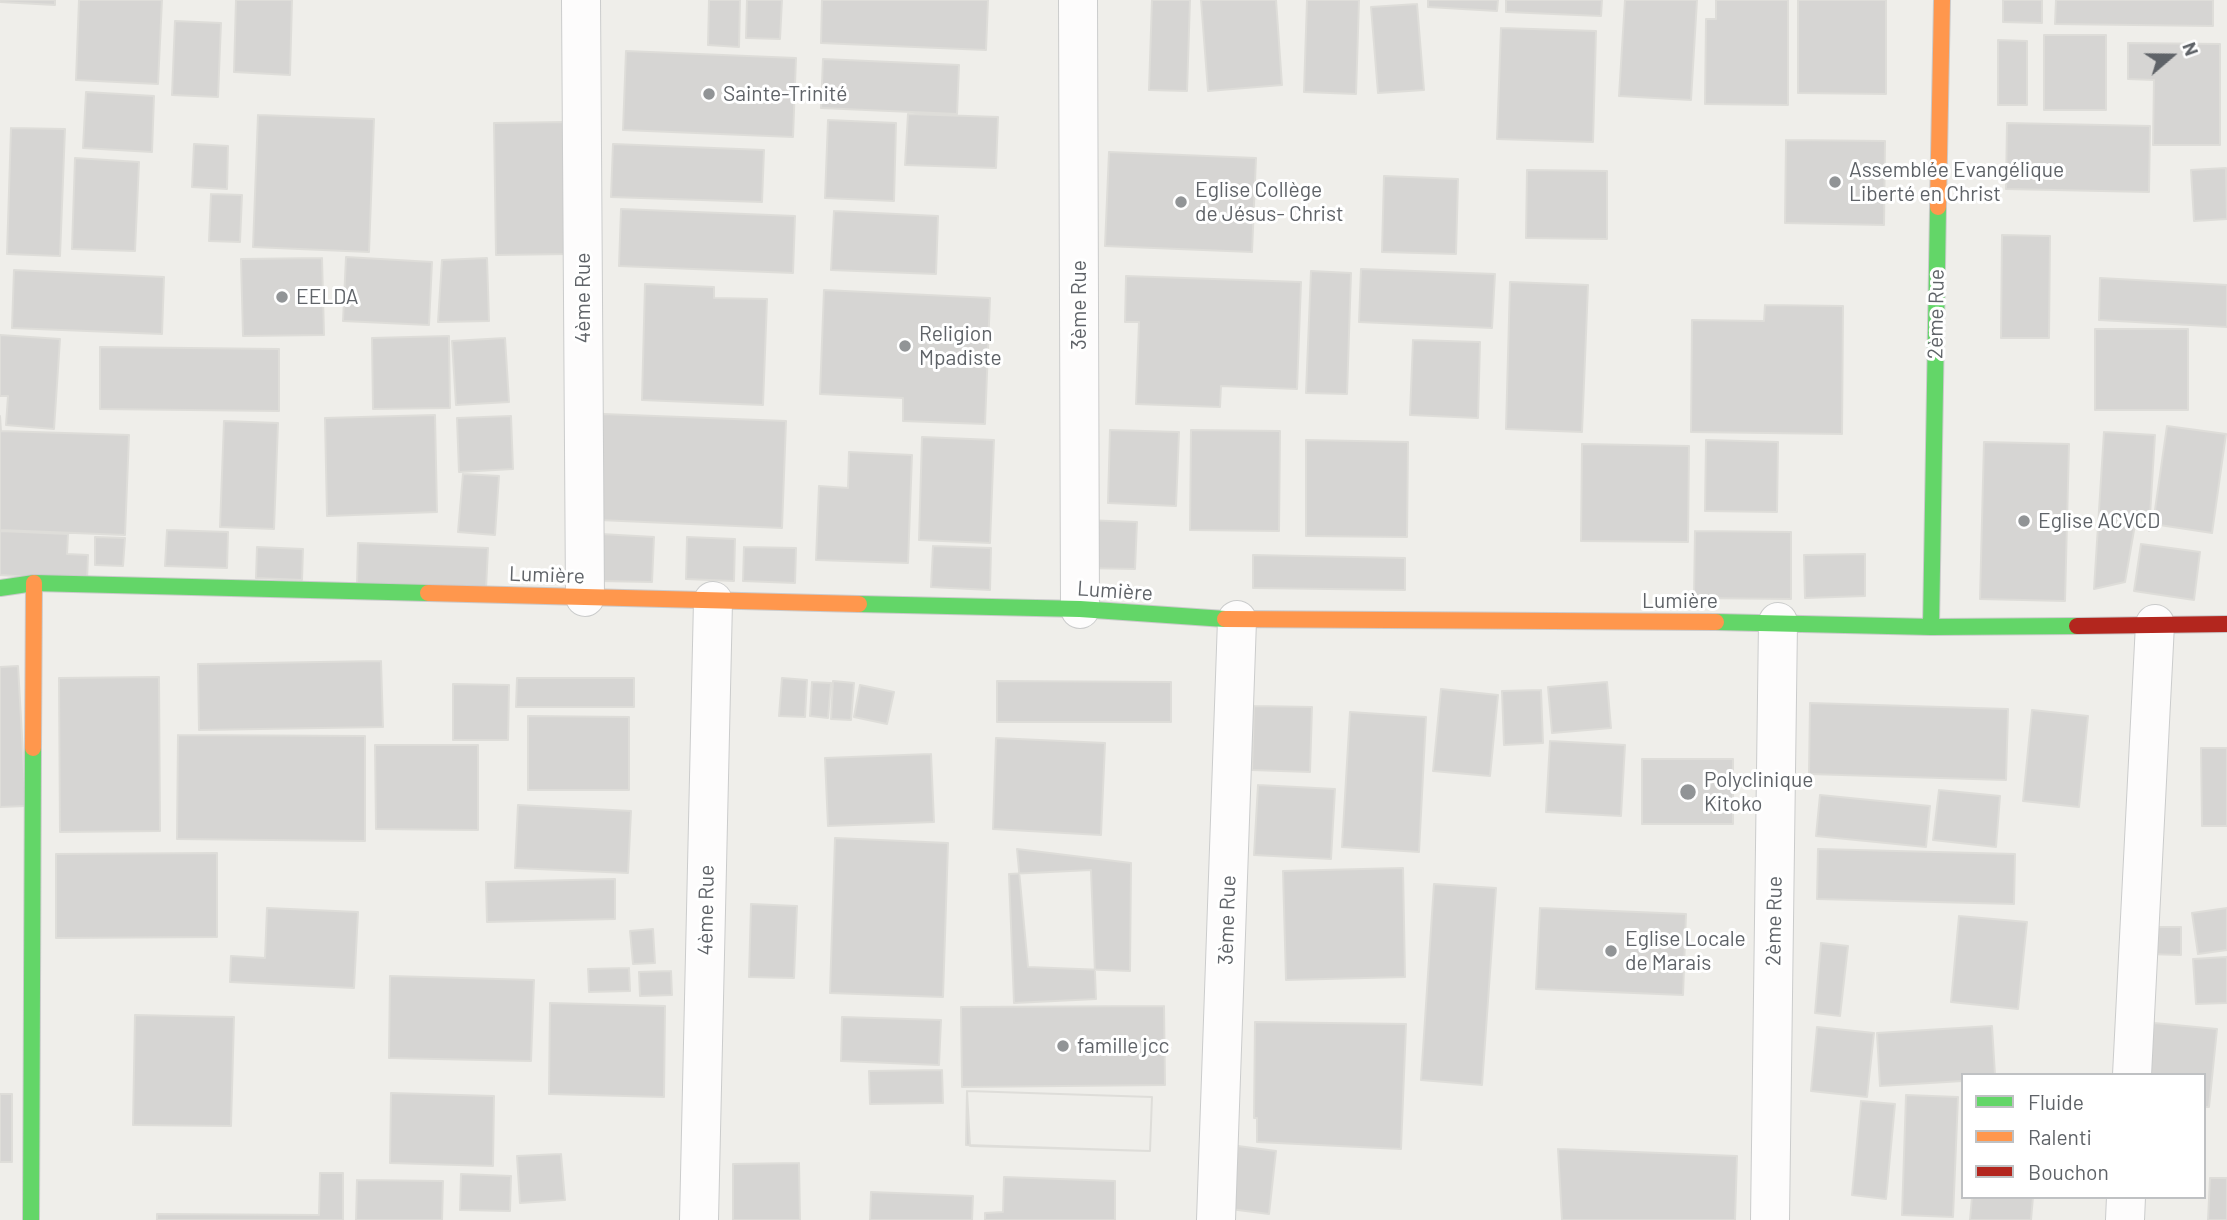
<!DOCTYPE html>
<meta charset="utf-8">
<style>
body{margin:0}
#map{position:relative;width:2227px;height:1220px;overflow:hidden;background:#efeeea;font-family:Barlow,sans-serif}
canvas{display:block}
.legend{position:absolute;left:1961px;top:1073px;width:245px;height:126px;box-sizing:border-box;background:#fff;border:2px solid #bfc1c3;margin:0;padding:9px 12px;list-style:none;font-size:21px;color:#5f6368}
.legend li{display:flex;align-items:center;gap:14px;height:35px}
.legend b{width:35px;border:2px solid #bfc1c3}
.north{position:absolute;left:2136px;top:21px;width:70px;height:70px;-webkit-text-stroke:5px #fff;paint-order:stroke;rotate:70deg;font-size:19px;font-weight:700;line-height:28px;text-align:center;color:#5f6368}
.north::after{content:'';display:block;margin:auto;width:24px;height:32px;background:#5f6368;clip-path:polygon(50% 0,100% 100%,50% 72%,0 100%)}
</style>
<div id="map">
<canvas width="2227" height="1220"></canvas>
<ul class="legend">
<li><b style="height:9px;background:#63d668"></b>Fluide</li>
<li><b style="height:9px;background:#ff974d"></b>Ralenti</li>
<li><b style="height:9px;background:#b3261e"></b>Bouchon</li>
</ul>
<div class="north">N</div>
</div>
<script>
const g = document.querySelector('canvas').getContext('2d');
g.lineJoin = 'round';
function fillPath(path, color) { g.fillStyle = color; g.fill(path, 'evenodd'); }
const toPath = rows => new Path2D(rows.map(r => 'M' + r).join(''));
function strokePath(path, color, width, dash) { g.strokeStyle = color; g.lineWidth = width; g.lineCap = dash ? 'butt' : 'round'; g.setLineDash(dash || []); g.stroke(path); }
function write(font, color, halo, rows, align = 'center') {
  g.font = font + ' Barlow,sans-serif'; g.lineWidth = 6; g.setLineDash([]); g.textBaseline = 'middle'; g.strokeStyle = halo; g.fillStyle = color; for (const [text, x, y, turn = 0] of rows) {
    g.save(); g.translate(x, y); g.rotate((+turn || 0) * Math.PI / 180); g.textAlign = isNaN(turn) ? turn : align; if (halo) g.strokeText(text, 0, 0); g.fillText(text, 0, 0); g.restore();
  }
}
const building = toPath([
 [0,0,55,0,55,5,0,2,0,0],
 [79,0,162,0,158,84,76,80,79,0],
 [236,0,292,0,290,75,234,72,236,0],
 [709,0,740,0,739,47,708,45,709,0],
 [747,0,782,0,780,39,746,38,747,0],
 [822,0,988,0,986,50,821,43,822,0],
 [1152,0,1190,0,1187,91,1149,90,1152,0],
 [1201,0,1276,0,1282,85,1208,91,1201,0],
 [1307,0,1359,0,1356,94,1304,92,1307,0],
 [1428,0,1498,0,1497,11,1428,7,1428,0],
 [1506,0,1602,0,1601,16,1506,12,1506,0],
 [1625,0,1697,0,1691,100,1619,96,1625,0],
 [1716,0,1788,0,1788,105,1705,104,1706,19,1716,19,1716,0],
 [1798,0,1886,0,1886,94,1798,93,1798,0],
 [2003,0,2042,0,2042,23,2003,22,2003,0],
 [2056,0,2213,0,2213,26,2055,24,2056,0],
 [1417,4,1424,90,1378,93,1371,7,1417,4],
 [175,21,221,23,218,97,172,95,175,21],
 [1501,28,1596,31,1593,142,1497,139,1501,28],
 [2044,35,2106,35,2106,110,2044,110,2044,35],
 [1998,40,2027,41,2027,105,1998,105,1998,40],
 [2128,43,2220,44,2220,145,2153,145,2154,80,2128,79,2128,43],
 [626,51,796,58,793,137,623,130,626,51],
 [823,59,959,65,957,114,821,108,823,59],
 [86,92,154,96,152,152,83,148,86,92],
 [908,114,998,117,996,168,905,165,908,114],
 [258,115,374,119,369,252,253,247,258,115],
 [828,120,896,123,894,201,825,198,828,120],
 [567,122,569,254,496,255,494,123,567,122],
 [2007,123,2150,126,2149,192,2006,189,2007,123],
 [11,128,65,129,60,256,7,254,11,128],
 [1786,140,1885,141,1884,225,1785,223,1786,140],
 [194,144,228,146,227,189,192,187,194,144],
 [613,144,764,150,762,202,611,197,613,144],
 [1109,152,1256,158,1252,252,1105,246,1109,152],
 [75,158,139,162,135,251,72,249,75,158],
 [2226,168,2227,219,2194,221,2191,170,2226,168],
 [1527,170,1607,171,1607,239,1526,238,1527,170],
 [1384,176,1458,179,1456,254,1382,252,1384,176],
 [211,194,242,195,240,242,209,241,211,194],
 [621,209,795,216,793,273,619,266,621,209],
 [834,211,938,216,936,274,831,270,834,211],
 [2002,235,2050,236,2049,338,2001,338,2002,235],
 [346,257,432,262,429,325,343,321,346,257],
 [322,258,324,335,243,336,241,259,322,258],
 [487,258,489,321,438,322,442,260,487,258],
 [1361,269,1495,274,1492,328,1359,322,1361,269],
 [14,270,164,277,162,334,12,328,14,270],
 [1311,271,1351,273,1347,394,1306,393,1311,271],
 [1126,276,1301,282,1297,389,1221,386,1220,407,1136,404,1139,322,1125,322,1126,276],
 [2100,278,2227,285,2227,327,2099,320,2100,278],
 [1510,282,1588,285,1582,432,1506,429,1510,282],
 [645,284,714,287,714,298,767,299,763,405,642,400,645,284],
 [824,290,990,298,985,424,903,421,903,398,820,394,824,290],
 [1765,305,1843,306,1842,434,1691,432,1692,320,1764,321,1765,305],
 [2095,329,2188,329,2188,410,2095,410,2095,329],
 [0,335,60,339,54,429,6,425,8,396,0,396,0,335],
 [449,336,450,408,373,409,372,338,449,336],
 [505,338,509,402,456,405,452,341,505,338],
 [1413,340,1480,342,1478,418,1410,415,1413,340],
 [100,347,279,349,279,411,100,409,100,347],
 [603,414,786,421,782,528,599,520,603,414],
 [435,415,437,512,327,516,325,418,435,415],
 [0,416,1,431,129,435,125,535,0,530,0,416],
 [511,416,513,469,459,472,457,418,511,416],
 [224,421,278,423,274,529,220,527,224,421],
 [2167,426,2226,434,2212,533,2153,524,2167,426],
 [1110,430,1179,432,1176,506,1108,503,1110,430],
 [1191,430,1280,431,1279,531,1190,530,1191,430],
 [2104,432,2155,435,2149,531,2137,513,2125,582,2094,589,2104,432],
 [922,437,994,440,990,543,919,540,922,437],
 [1306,440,1408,442,1407,537,1306,536,1306,440],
 [1706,440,1778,442,1777,512,1705,511,1706,440],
 [1984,442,2069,444,2065,601,1980,599,1984,442],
 [1582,444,1689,446,1688,542,1581,541,1582,444],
 [849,452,912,455,908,563,816,560,819,486,848,488,849,452],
 [463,474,499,476,495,535,458,532,463,474],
 [1084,520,1137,522,1135,569,1082,568,1084,520],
 [167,530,228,532,227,568,165,566,167,530],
 [0,531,68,534,67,554,88,555,87,581,0,575,0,531],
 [1695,531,1791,532,1791,599,1694,598,1695,531],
 [601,534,654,537,652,582,599,581,601,534],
 [95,537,125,538,123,566,95,565,95,537],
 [687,537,735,539,734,581,686,579,687,537],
 [358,543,488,548,486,589,357,584,358,543],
 [2141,544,2200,552,2194,600,2134,591,2141,544],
 [933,546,991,548,990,590,931,587,933,546],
 [257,547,303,549,302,580,256,578,257,547],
 [744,547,796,548,795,583,743,581,744,547],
 [1865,554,1865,596,1805,598,1804,555,1865,554],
 [1253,555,1405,558,1405,590,1253,588,1253,555],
 [381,661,383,727,199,730,198,664,381,661],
 [18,666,26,806,0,807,0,667,18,666],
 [159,677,160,831,60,832,59,678,159,677],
 [517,678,634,678,634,707,516,707,517,678],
 [782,678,807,680,805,717,779,716,782,678],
 [833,681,854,683,851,720,831,719,833,681],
 [997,681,1171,682,1171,722,997,722,997,681],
 [812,682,831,683,828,718,810,716,812,682],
 [1607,682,1611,728,1552,733,1548,687,1607,682],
 [453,684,509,685,508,740,453,740,453,684],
 [860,685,894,692,887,724,854,717,860,685],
 [1441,689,1498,695,1490,776,1433,771,1441,689],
 [1541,690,1543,743,1504,745,1502,691,1541,690],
 [1810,703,2008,709,2006,780,1809,774,1810,703],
 [1254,706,1312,707,1310,772,1252,770,1254,706],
 [2032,710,2088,716,2079,807,2023,801,2032,710],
 [1350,712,1426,717,1419,852,1342,847,1350,712],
 [528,716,629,717,629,790,528,790,528,716],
 [178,735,365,736,365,841,177,839,178,735],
 [996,738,1105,743,1101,835,993,829,996,738],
 [1550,741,1625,745,1621,816,1546,812,1550,741],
 [375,745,478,745,478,830,376,829,375,745],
 [2201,748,2227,748,2227,826,2202,826,2201,748],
 [931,754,934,822,828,826,825,758,931,754],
 [1642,759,1733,759,1733,824,1642,824,1642,759],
 [1258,785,1335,789,1331,859,1254,855,1258,785],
 [1939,790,2000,796,1996,847,1933,840,1939,790],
 [1820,795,1930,806,1926,847,1816,836,1820,795],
 [518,805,631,811,628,873,515,868,518,805],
 [835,838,948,843,943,997,830,993,835,838],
 [1017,849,1131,863,1130,971,1028,967,1017,849],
 [1818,849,2015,854,2014,904,1817,899,1818,849],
 [217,853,217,937,56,938,56,854,217,853],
 [1403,868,1405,977,1286,980,1283,871,1403,868],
 [1091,870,1096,999,1014,1003,1009,874,1091,870],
 [615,879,615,919,487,922,486,882,615,879],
 [1434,884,1496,888,1482,1085,1421,1080,1434,884],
 [751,904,797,906,794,978,749,977,751,904],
 [267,908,358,912,354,988,230,982,231,956,265,958,267,908],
 [1540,908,1686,914,1683,995,1536,989,1540,908],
 [2227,908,2227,950,2198,954,2192,913,2227,908],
 [1959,916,2027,922,2018,1009,1951,1002,1959,916],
 [2148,927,2181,927,2181,955,2147,954,2148,927],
 [653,929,655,963,633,964,630,931,653,929],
 [1821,943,1848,946,1840,1016,1815,1013,1821,943],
 [2227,957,2227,1003,2196,1004,2193,959,2227,957],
 [629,968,630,991,589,992,588,969,629,968],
 [671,971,672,995,640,996,639,972,671,971],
 [390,976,534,980,531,1061,389,1058,390,976],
 [550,1003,665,1006,664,1097,549,1094,550,1003],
 [1164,1006,1165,1085,962,1087,961,1007,1164,1006],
 [135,1015,234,1017,231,1126,133,1125,135,1015],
 [842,1017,941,1020,939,1065,841,1061,842,1017],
 [1255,1022,1406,1024,1401,1149,1257,1142,1257,1118,1254,1118,1255,1022],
 [2154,1023,2217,1029,2209,1107,2204,1107,2204,1075,2148,1075,2154,1023],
 [1992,1026,1995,1075,1963,1075,1963,1081,1880,1086,1877,1033,1992,1026],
 [1817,1027,1874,1033,1867,1097,1811,1091,1817,1027],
 [942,1070,943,1103,870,1104,869,1071,942,1070],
 [967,1091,1152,1097,1150,1151,966,1145,967,1091],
 [967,1091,1152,1097,1150,1151,970,1146,967,1091],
 [391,1093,494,1096,493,1166,390,1163,391,1093],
 [0,1094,12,1094,12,1162,0,1162,0,1094],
 [1906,1095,1958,1097,1953,1217,1902,1215,1906,1095],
 [1861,1101,1895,1104,1886,1199,1852,1195,1861,1101],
 [1238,1146,1276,1151,1269,1214,1230,1209,1238,1146],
 [1558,1149,1737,1156,1735,1220,1562,1220,1558,1149],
 [561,1154,565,1200,520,1203,517,1156,561,1154],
 [799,1163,800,1220,733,1220,733,1164,799,1163],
 [320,1173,343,1173,343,1220,157,1220,157,1214,319,1215,320,1173],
 [461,1174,511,1176,510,1211,460,1210,461,1174],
 [1004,1177,1115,1181,1115,1220,985,1220,985,1213,1003,1212,1004,1177],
 [2210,1178,2227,1178,2227,1220,2208,1220,2210,1178],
 [357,1180,443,1181,442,1220,356,1220,357,1180],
 [871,1192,973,1196,972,1220,870,1220,871,1192],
 [1972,1197,2033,1197,2031,1220,1970,1220,1972,1197]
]);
fillPath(building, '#d6d5d3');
strokePath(building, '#deddd9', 2);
const street = toPath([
 [581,0,585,597],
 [1078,0,1080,609],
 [2132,1075,2155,624],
 [699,1220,713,601],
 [1216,1220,1237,620],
 [1770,1220,1778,622],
 [2125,1220,2126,1197]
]);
const fast = toPath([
 [0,588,34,583,428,593],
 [859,604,1080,609,1225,619],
 [1716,622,1931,627,2077,626],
 [1931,627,1938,207],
 [31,1220,33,748]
]);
const slow = toPath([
 [1938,207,1942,0],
 [428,593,859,604],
 [1225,619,1716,622],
 [33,748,34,583]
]);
const jam = toPath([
 [2077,626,2227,624]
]);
strokePath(street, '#cbcccc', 40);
strokePath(fast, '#cacacb', 18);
strokePath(slow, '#cacacb', 18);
strokePath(jam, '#cacacb', 18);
strokePath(street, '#fdfcfc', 38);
strokePath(fast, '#63d668', 16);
strokePath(slow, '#ff974d', 16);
strokePath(jam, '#b3261e', 16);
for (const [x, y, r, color] of [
 [709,94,7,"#919496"],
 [1835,182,7,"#919496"],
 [1181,202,7,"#919496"],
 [282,297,7,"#919496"],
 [905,346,7,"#919496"],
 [2024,521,7,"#919496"],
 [1688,792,9,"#919496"],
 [1611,951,7,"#919496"],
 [1063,1046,7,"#919496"]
]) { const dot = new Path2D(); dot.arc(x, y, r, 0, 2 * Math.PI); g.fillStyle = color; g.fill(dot); strokePath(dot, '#fff', 2.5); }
write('21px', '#5f6368', '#fff', [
 ["Sainte-Trinité",723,94],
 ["Assemblée Evangélique",1849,170],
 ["Liberté en Christ",1849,194],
 ["Eglise Collège",1195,190],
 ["de Jésus- Christ",1195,214],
 ["EELDA",296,297],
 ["Religion",919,334],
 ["Mpadiste",919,358],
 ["Eglise ACVCD",2038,521],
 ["Polyclinique",1704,780],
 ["Kitoko",1704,804],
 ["Eglise Locale",1625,939],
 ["de Marais",1625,963],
 ["famille jcc",1077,1046]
], 'left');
write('21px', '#5f6368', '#fff', [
 ["4ème Rue",583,298,-90],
 ["3ème Rue",1079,305,-90],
 ["2ème Rue",1936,314,-89],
 ["Lumière",547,575,2],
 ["Lumière",1115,591,4],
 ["Lumière",1680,601],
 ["4ème Rue",706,910,-89],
 ["3ème Rue",1227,920,-88],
 ["2ème Rue",1774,921,-89]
]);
</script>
